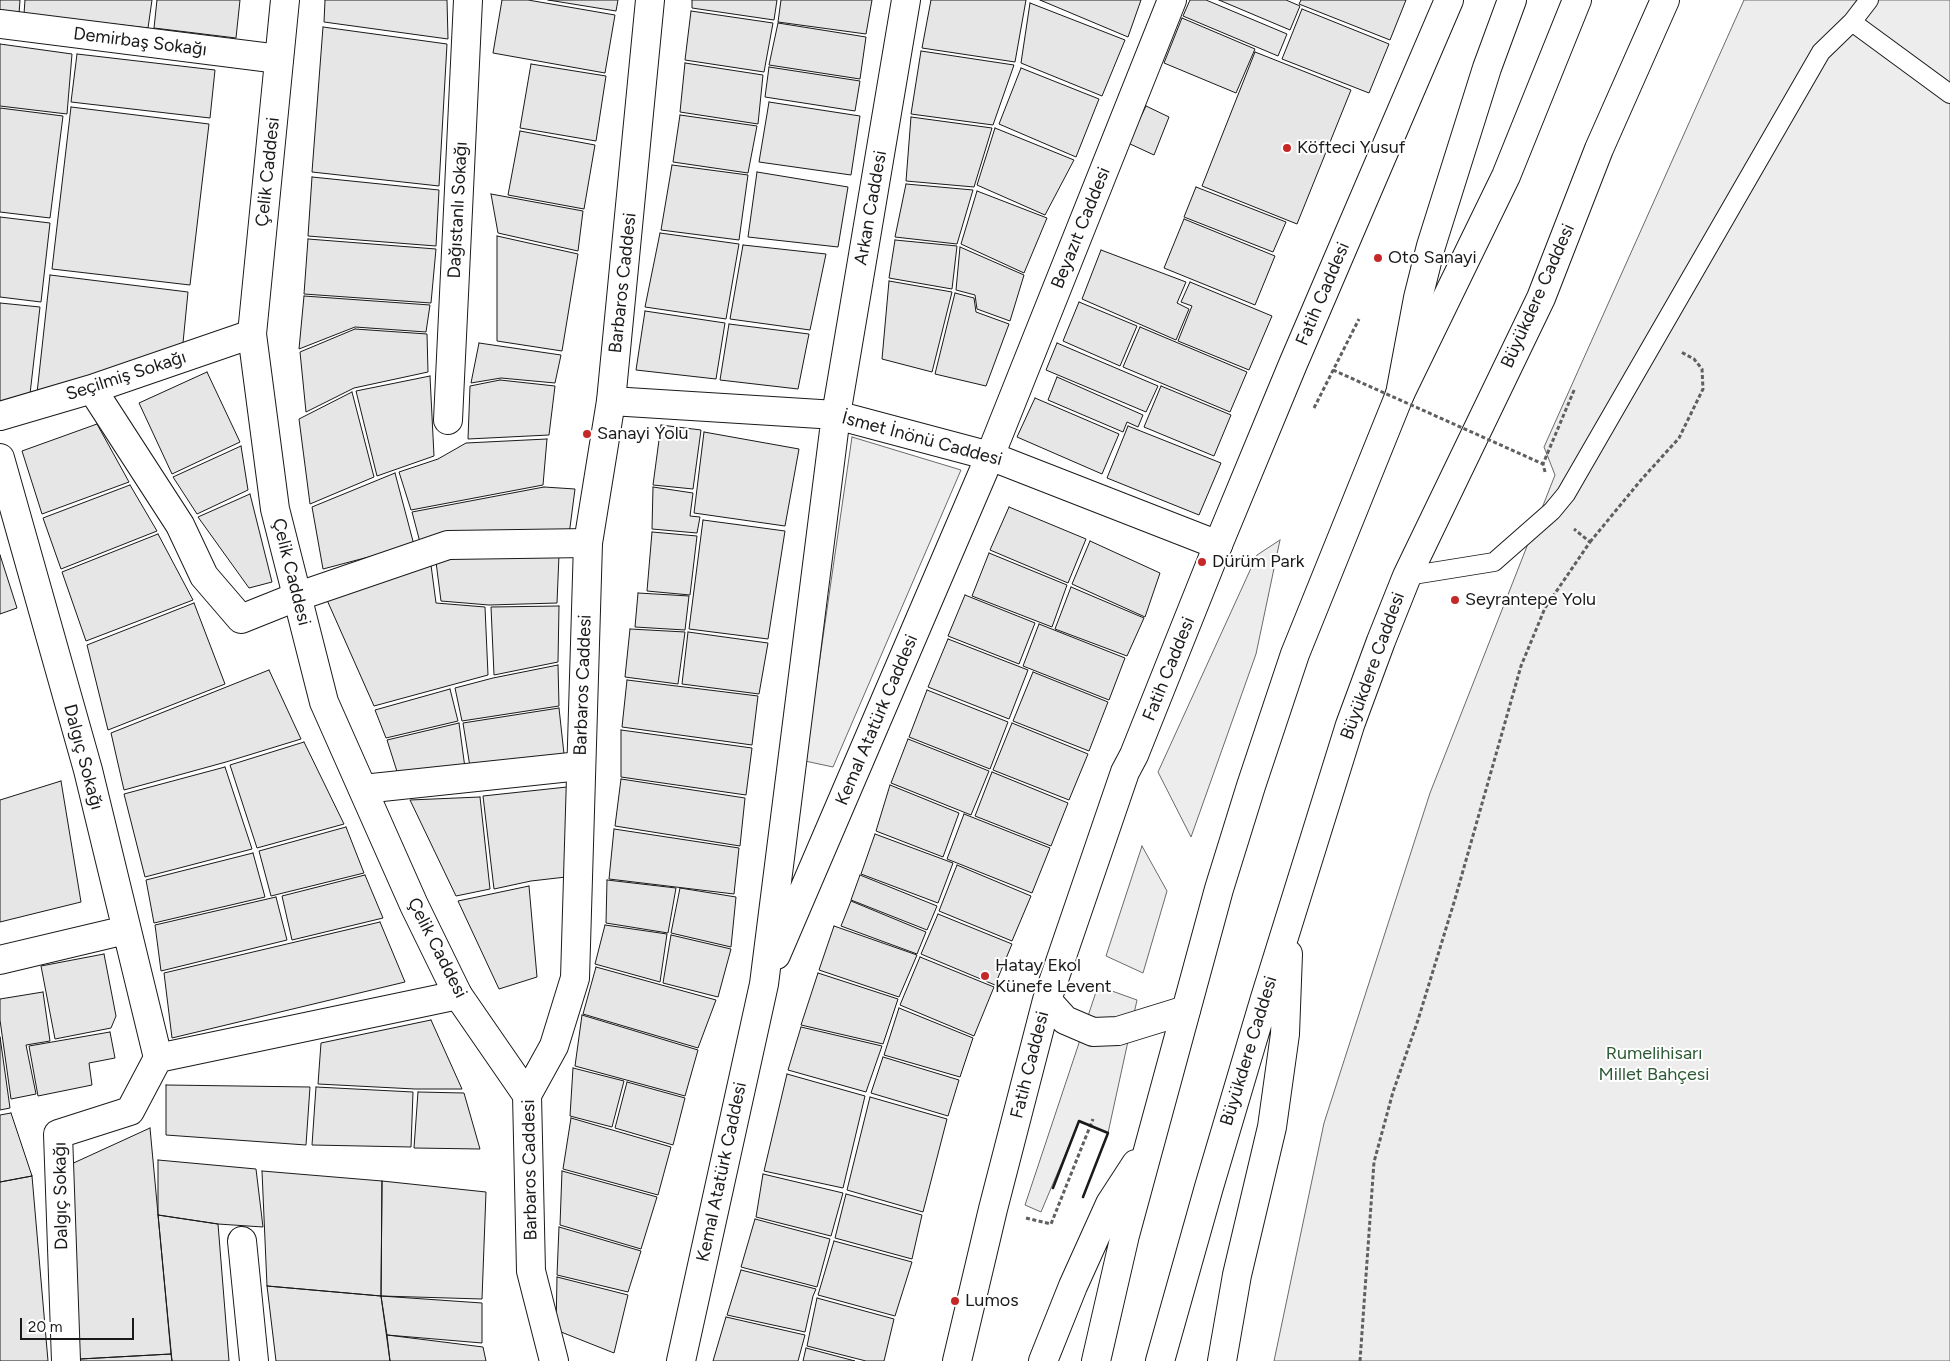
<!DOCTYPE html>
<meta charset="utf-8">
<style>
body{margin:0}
#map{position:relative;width:1950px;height:1361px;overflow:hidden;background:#fff;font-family:Figtree,sans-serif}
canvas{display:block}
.scale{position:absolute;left:20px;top:1318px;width:114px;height:22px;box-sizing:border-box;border:2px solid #1a1a1a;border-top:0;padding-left:6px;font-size:15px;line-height:18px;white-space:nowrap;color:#1a1a1a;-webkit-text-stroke:4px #fff;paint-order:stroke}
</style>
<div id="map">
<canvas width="1950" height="1361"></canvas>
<div class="scale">20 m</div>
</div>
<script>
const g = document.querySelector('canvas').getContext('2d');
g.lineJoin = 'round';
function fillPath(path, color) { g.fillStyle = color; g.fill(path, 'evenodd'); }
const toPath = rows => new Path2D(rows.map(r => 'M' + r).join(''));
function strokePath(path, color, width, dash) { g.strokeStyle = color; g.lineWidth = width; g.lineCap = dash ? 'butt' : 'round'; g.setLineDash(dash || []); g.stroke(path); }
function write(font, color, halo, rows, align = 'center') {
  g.font = font + ' Figtree,sans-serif'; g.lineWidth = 4; g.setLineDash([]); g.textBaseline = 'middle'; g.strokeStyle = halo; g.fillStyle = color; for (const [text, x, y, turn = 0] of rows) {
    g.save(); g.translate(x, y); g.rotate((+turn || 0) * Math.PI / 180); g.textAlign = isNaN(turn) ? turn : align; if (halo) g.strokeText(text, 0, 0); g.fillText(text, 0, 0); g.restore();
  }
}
const built = toPath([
 [1744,0,1950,0,1950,1361,1274,1361,1324,1123,1430,793,1555,475,1544,447,1744,0],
 [852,437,961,470,833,767,805,761,852,437],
 [1280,540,1256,654,1191,837,1158,772,1257,555,1280,540],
 [1142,846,1167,891,1143,973,1106,956,1142,846],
 [1098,986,1137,1000,1108,1133,1079,1122,1041,1212,1025,1205,1098,986]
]);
fillPath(built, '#ededed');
strokePath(built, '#6a6a6a', 1);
const building = toPath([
 [0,0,20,0,19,14,0,12,0,0],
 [25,0,152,0,148,28,24,14,25,0],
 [157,0,240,0,236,38,154,28,157,0],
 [325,0,447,0,448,39,324,22,325,0],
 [502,0,528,0,615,15,605,73,493,53,502,0],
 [548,0,618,0,616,11,548,0],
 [692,0,777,0,774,20,692,8,692,0],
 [781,0,872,0,866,34,778,22,781,0],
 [931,0,1026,0,1015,62,922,48,931,0],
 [1040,0,1141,0,1128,37,1040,0],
 [1190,0,1206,0,1287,34,1278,56,1183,16,1190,0],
 [1219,0,1286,0,1300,6,1290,30,1219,0],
 [1301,0,1406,0,1390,40,1299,4,1301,0],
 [1030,3,1125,40,1102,96,1021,63,1030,3],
 [1302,9,1389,44,1369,93,1282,59,1302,9],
 [691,11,773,23,764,72,685,60,691,11],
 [1182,18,1255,49,1236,93,1164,63,1182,18],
 [778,23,866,37,860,79,769,65,778,23],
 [323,27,447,44,439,186,312,172,323,27],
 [0,44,72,54,67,114,0,106,0,44],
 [921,51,1014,65,993,125,911,114,921,51],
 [1255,52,1351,90,1297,224,1202,186,1255,52],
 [77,54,215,70,210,118,71,102,77,54],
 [685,63,763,75,758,124,680,112,685,63],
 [531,64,606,76,596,141,520,128,531,64],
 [769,67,860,81,855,111,765,97,769,67],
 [1021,68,1099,99,1076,157,999,124,1021,68],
 [769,102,860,116,851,175,759,162,769,102],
 [1146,106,1169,117,1154,155,1128,143,1146,106],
 [71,107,209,124,190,285,52,269,71,107],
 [0,108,63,116,50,218,0,212,0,108],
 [680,115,757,126,748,173,673,162,680,115],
 [911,117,992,128,974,187,906,181,911,117],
 [995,128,1074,160,1045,215,977,185,995,128],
 [520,131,595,145,584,209,508,195,520,131],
 [672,165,748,175,739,240,661,230,672,165],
 [757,172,848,187,838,247,748,237,757,172],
 [312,177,439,190,436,246,308,236,312,177],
 [906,184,973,190,957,244,895,237,906,184],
 [1196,187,1286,222,1273,252,1184,217,1196,187],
 [977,191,1047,218,1024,273,961,244,977,191],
 [491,194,583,211,578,251,498,233,491,194],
 [0,217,50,223,41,302,0,297,0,217],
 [1184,219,1275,256,1255,305,1164,268,1184,219],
 [660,233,739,244,726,319,645,307,660,233],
 [497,236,578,254,562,351,497,341,497,236],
 [308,239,436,249,431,303,304,294,308,239],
 [895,240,957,246,952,289,889,278,895,240],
 [743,245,826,254,810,330,730,319,743,245],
 [960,247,1024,275,1010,321,977,309,975,295,956,290,960,247],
 [1101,250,1186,282,1177,303,1189,309,1176,340,1082,299,1101,250],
 [50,275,188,292,182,353,37,393,50,275],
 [889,281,952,292,932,372,882,359,889,281],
 [1190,282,1272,316,1249,370,1178,341,1192,306,1181,302,1190,282],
 [955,293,974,298,976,312,1009,324,986,386,935,374,955,293],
 [304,296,430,305,426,332,355,327,299,349,304,296],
 [1079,302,1137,326,1120,366,1063,341,1079,302],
 [0,303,40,307,30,394,0,404,0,303],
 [645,311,725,323,716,379,636,370,645,311],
 [729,324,809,334,798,389,720,380,729,324],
 [1140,327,1247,372,1230,412,1123,367,1140,327],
 [355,329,427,334,428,372,354,388,306,412,300,352,355,329],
 [479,343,561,355,555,383,501,378,471,383,479,343],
 [1057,343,1158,386,1146,412,1046,370,1057,343],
 [207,372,240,442,172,474,139,403,207,372],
 [430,376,434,456,377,476,356,391,430,376],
 [1057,377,1143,415,1138,427,1127,422,1123,432,1048,400,1057,377],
 [500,380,555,386,549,435,468,439,470,386,500,380],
 [1161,386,1231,415,1214,456,1144,427,1161,386],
 [352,392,374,477,310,504,299,419,352,392],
 [1035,398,1119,434,1102,474,1017,437,1035,398],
 [97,424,129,482,42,514,22,451,97,424],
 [661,425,701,430,693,489,653,485,661,425],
 [1128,426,1221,463,1199,515,1107,478,1128,426],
 [704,432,799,449,785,526,694,513,704,432],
 [547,439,543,485,411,510,399,472,438,459,466,443,547,439],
 [241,446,248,490,197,514,173,477,241,446],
 [395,473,414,545,323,569,312,507,395,473],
 [130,485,157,531,61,569,43,518,130,485],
 [544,487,575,489,569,535,421,546,412,512,544,487],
 [653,487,693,493,690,516,700,517,697,533,652,529,653,487],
 [250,494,272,582,249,588,198,517,250,494],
 [1009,507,1086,539,1068,583,990,550,1009,507],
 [703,520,785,531,768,639,689,629,703,520],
 [652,532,697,536,690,595,647,591,652,532],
 [158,534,193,600,86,641,62,572,158,534],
 [1090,541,1160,573,1145,617,1072,584,1090,541],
 [486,553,559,555,557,603,489,605,441,601,436,562,486,553],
 [989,553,1067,585,1052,627,972,596,989,553],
 [0,555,17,608,0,614,0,555],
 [431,565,436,603,485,607,488,675,374,706,323,591,431,565],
 [1071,587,1144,618,1127,656,1055,629,1071,587],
 [638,593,689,596,685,630,635,627,638,593],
 [965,595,1035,623,1019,664,948,636,965,595],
 [194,603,225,684,108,730,87,645,194,603],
 [559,606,558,662,494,675,491,607,559,606],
 [1039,624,1125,658,1109,700,1023,666,1039,624],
 [630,629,685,632,678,684,625,677,630,629],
 [688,632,768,643,759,694,682,684,688,632],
 [948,639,1028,670,1009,719,928,687,948,639],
 [558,665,559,706,462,721,455,688,493,678,558,665],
 [269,670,301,739,226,762,124,790,111,733,269,670],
 [1033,672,1108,702,1089,751,1013,721,1033,672],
 [627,680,758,696,752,745,622,727,627,680],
 [450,689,458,721,386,738,375,710,450,689],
 [927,690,1008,722,990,769,909,737,927,690],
 [559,708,564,754,470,767,463,723,559,708],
 [459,723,465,768,400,781,387,740,459,723],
 [1012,723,1088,754,1069,800,993,770,1012,723],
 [621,730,752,748,746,795,621,777,621,730],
 [908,739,989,771,971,815,891,783,908,739],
 [304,742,344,824,257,848,230,765,304,742],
 [225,767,252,849,145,877,124,794,225,767],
 [992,772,1068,803,1051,846,975,816,992,772],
 [621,779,745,798,740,846,615,826,621,779],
 [61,781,81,902,0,922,0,800,61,781],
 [890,785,959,813,943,857,876,831,890,785],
 [567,787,566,877,531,881,494,889,483,796,567,787],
 [480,797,490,889,456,896,410,800,480,797],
 [964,814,1050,848,1032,893,947,859,964,814],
 [346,827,364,873,271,896,259,851,346,827],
 [614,829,739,848,734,894,609,879,614,829],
 [875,834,953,863,938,903,861,874,875,834],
 [253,853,265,897,154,923,146,880,253,853],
 [957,865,1031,896,1012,941,939,911,957,865],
 [365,875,383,918,292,940,282,896,365,875],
 [860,875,937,906,927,930,851,900,860,875],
 [607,880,676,888,668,933,606,923,607,880],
 [529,886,537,977,499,989,458,901,529,886],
 [680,888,736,897,731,947,671,933,680,888],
 [276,897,287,940,161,971,155,925,276,897],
 [851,901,926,932,917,954,841,926,851,901],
 [938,914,1012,944,995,985,921,954,938,914],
 [380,922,405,982,172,1038,164,973,380,922],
 [605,925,667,934,660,982,595,964,605,925],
 [834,926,917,955,899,997,819,970,834,926],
 [671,935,731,949,718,997,663,983,671,935],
 [104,954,116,1016,111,1028,55,1039,41,966,104,954],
 [920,957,994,987,974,1036,900,1005,920,957],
 [596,967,716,1000,698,1048,583,1014,596,967],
 [818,973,898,999,883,1044,801,1025,818,973],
 [43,992,50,1041,26,1045,36,1094,11,1099,0,1020,0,999,43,992],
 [899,1008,973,1038,960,1077,884,1055,899,1008],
 [582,1015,698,1050,685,1096,575,1066,582,1015],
 [431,1020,462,1089,415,1089,318,1084,321,1043,431,1020],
 [801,1027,882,1046,866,1092,788,1070,801,1027],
 [110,1032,115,1058,89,1063,92,1085,38,1096,29,1046,110,1032],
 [0,1037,10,1108,0,1110,0,1037],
 [883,1057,959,1080,948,1116,871,1093,883,1057],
 [573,1068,624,1081,612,1127,570,1116,573,1068],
 [787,1074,865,1096,843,1188,764,1171,787,1074],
 [627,1082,685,1098,673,1145,615,1128,627,1082],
 [166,1085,310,1087,306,1145,166,1135,166,1085],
 [316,1087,413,1092,411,1147,312,1145,316,1087],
 [418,1092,464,1093,480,1149,414,1148,418,1092],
 [870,1097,947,1119,923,1212,847,1190,870,1097],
 [11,1113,32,1176,0,1182,0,1115,11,1113],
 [571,1118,671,1147,658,1195,563,1169,571,1118],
 [150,1128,171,1354,80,1359,67,1166,150,1128],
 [158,1160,256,1169,263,1227,218,1224,158,1215,158,1160],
 [262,1171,382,1181,381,1296,267,1286,262,1171],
 [562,1171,657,1197,641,1249,560,1225,562,1171],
 [763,1174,843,1193,831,1236,756,1217,763,1174],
 [32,1176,48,1361,0,1361,0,1182,32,1176],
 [382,1181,486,1192,482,1299,381,1296,382,1181],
 [846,1194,922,1215,912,1259,835,1238,846,1194],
 [158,1215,218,1224,229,1361,172,1361,158,1215],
 [755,1219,830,1239,817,1287,741,1267,755,1219],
 [559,1227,641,1251,628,1292,557,1275,559,1227],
 [834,1241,912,1262,895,1316,818,1295,834,1241],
 [741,1270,816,1289,813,1296,805,1332,727,1315,741,1270],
 [557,1277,628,1295,614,1353,556,1330,557,1277],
 [267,1286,381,1296,390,1361,276,1361,267,1286],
 [381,1296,482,1303,482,1343,387,1335,381,1296],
 [817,1298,894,1319,884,1361,866,1361,807,1346,817,1298],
 [726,1317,805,1335,798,1361,713,1361,726,1317],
 [387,1335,483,1347,486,1361,390,1361,387,1335],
 [806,1348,855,1361,803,1361,806,1348],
 [171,1354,172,1361,80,1361,80,1359,171,1354]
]);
fillPath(building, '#e6e6e6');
strokePath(building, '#1a1a1a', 1);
const lane = toPath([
 [1852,22,1950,94],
 [1407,576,1494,562,1552,511,1566,494,1821,52,1852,22,1869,0]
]);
const street = toPath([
 [0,24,279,59],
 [92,389,180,525,204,576,241,619,296,597,448,545,588,543],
 [611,401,836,415,990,456,1218,545],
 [0,416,92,389,252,334],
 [448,420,468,0],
 [0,458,88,770,158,1058],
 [363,789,580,766],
 [776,955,990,456,1172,0],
 [0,960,126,930],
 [242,1241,254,1361],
 [66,1361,58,1134,130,1111,158,1058,458,995],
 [681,1361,764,984,836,415,906,0]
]);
const secondary = toPath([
 [285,0,252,334,275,509,324,702,414,905,458,995,527,1095],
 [1047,1000,1065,1020,1093,1032,1118,1031,1186,1010],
 [554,1361,531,1271,527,1095,554,1046,575,978,588,543,611,401,650,0],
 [957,1361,993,1209,1047,1000,1125,772,1134,755,1218,545,1293,364,1449,0]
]);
const primary = toPath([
 [1043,1361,1073,1286,1110,1204,1136,1164],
 [1096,1361,1125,1235,1219,889,1251,786,1295,654,1400,394,1506,176,1577,0],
 [1160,1361,1209,1187,1265,998,1350,725,1381,641,1407,576,1541,298,1599,149,1665,0],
 [1222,1361,1237,1275,1272,1127,1285,1034,1288,954]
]);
const highway = toPath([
 [1400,394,1418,298,1431,246,1487,68,1512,0]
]);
strokePath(lane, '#1a1a1a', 20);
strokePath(street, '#1a1a1a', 30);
strokePath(secondary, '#1a1a1a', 30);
strokePath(primary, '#1a1a1a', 30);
strokePath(highway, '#1a1a1a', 30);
strokePath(toPath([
 [1314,408,1359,319],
 [1545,472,1543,464,1575,388],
 [1590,542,1641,480,1679,438,1703,389,1702,369,1694,359,1681,352],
 [1026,1218,1051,1224,1093,1119],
 [1360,1361,1374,1162,1393,1092,1418,1020,1455,899,1521,666,1545,608,1590,542,1574,529]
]), '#5f5f5f', 3, [4, 2.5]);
strokePath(lane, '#fff', 18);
strokePath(street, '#fff', 28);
strokePath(secondary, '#fff', 28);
strokePath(primary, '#fff', 28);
strokePath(highway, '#fff', 28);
strokePath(toPath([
 [1333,370,1543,464]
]), '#5f5f5f', 3, [4, 2.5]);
strokePath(toPath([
 [1053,1188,1079,1121,1108,1133,1083,1197]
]), '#1a1a1a', 2.5);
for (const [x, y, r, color] of [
 [1287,148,5,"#c62828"],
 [1378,258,5,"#c62828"],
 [587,434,5,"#c62828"],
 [1202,562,5,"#c62828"],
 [1455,600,5,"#c62828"],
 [985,976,5,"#c62828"],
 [955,1301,5,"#c62828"]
]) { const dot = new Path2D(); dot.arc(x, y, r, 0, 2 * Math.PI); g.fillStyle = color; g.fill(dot); strokePath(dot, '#fff', 2); }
write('18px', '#1a1a1a', '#fff', [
 ["Demirbaş Sokağı",140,42,7],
 ["Çelik Caddesi",268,172,-84],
 ["Arkan Caddesi",871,208,-80],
 ["Dağıstanlı Sokağı",458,210,-87],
 ["Beyazıt Caddesi",1081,228,-68],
 ["Barbaros Caddesi",623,283,-84],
 ["Fatih Caddesi",1323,294,-67],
 ["Büyükdere Caddesi",1538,296,-66],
 ["Seçilmiş Sokağı",126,376,-18],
 ["İsmet İnönü Caddesi",922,439,15],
 ["Çelik Caddesi",291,572,76],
 ["Büyükdere Caddesi",1373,666,-70],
 ["Fatih Caddesi",1169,669,-68],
 ["Barbaros Caddesi",583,685,-88],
 ["Kemal Atatürk Caddesi",877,720,-67],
 ["Dalgıç Sokağı",83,757,75],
 ["Çelik Caddesi",437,948,63],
 ["Büyükdere Caddesi",1249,1051,-73],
 ["Fatih Caddesi",1030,1065,-76],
 ["Barbaros Caddesi",530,1170,-91],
 ["Kemal Atatürk Caddesi",722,1172,-78],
 ["Dalgıç Sokağı",61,1196,-91]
]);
write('18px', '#1a1a1a', '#fff', [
 ["Köfteci Yusuf",1297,148],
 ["Oto Sanayi",1388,258],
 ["Sanayi Yolu",597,434],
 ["Dürüm Park",1212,562],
 ["Seyrantepe Yolu",1465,600],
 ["Hatay Ekol",995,966],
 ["Künefe Levent",995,987],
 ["Lumos",965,1301]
], 'left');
write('18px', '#2b5a34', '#fff', [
 ["Rumelihisarı",1654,1054],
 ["Millet Bahçesi",1654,1075]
]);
</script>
